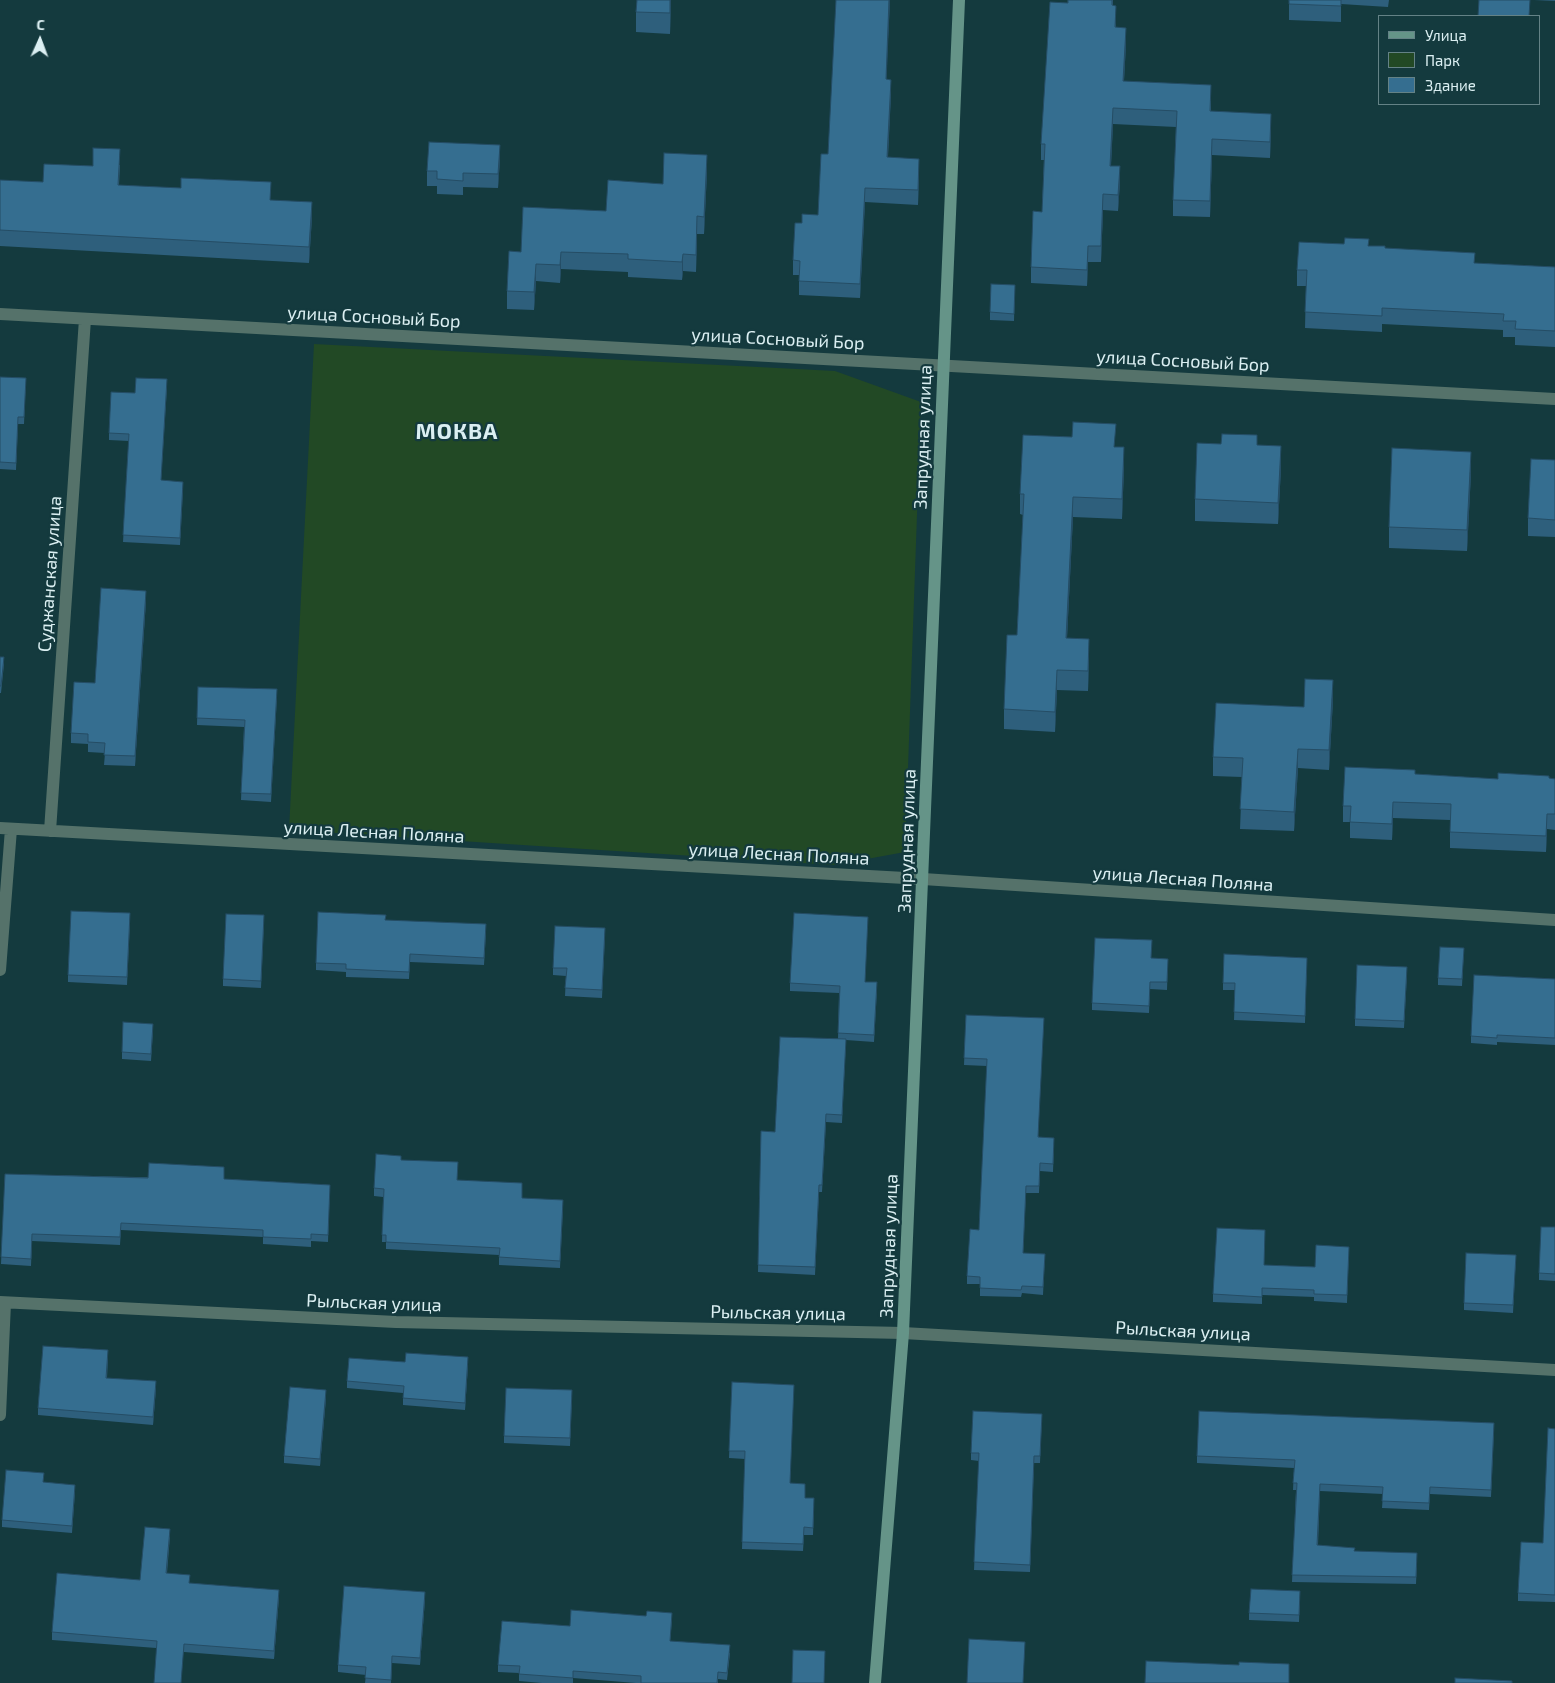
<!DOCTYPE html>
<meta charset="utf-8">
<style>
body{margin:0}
#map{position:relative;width:1555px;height:1683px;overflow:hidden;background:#143a3e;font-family:"Exo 2",sans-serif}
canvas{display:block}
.legend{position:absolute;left:1378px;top:15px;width:162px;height:90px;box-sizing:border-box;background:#143a3e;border:1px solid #648286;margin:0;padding:6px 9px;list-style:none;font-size:15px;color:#dbeff2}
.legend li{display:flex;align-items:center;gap:10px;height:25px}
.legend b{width:25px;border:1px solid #648286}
.north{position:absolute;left:15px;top:15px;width:50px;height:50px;-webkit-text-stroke:4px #143a3e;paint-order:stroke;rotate:2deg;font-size:14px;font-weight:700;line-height:20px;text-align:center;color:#dbeff2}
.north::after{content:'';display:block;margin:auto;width:18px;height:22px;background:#dbeff2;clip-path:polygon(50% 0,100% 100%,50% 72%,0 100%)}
</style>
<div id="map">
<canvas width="1555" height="1683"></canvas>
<ul class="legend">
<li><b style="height:6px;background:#659488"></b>Улица</li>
<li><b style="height:14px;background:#224925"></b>Парк</li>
<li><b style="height:14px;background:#356e90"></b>Здание</li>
</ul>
<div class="north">С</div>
</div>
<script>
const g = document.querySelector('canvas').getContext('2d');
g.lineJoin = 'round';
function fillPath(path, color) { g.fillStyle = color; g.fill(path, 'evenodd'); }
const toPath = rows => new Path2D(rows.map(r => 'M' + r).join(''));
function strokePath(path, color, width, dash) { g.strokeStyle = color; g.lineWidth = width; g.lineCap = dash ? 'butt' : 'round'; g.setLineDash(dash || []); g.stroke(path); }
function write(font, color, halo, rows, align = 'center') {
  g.font = font + ' "Exo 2",sans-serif'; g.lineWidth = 4.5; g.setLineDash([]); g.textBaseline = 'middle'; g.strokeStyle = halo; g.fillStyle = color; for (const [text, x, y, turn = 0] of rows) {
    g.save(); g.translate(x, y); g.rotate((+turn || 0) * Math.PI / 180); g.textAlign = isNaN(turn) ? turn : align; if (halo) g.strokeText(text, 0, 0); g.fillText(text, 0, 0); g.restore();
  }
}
fillPath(toPath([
 [314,344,835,371,921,402,905,852,834,865,289,830]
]), '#224925');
strokePath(toPath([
 [0,314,1555,399],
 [0,828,923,879,1555,920],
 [50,831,85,319],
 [0,970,11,829],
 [0,1302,396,1322,903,1333,1555,1370],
 [0,1415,5,1303]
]), '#55726a', 12);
strokePath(toPath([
 [875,1683,903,1333,959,0]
]), '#659488', 12);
fillPath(toPath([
 [671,0,670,34,636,32,636,12],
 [890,0,886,79,891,94,888,157,919,173,918,205,865,202,860,298,799,295,799,275,793,275,793,260,802,223,818,215,828,154],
 [1068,0,1113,0,1113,5,1116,27,1126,44,1124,81,1211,101,1211,111,1271,130,1270,158,1212,155,1210,217,1173,216,1173,200,1176,127,1113,124,1111,166,1120,182,1118,211,1103,210,1101,262,1088,262,1087,286,1031,283,1031,267,1042,212,1044,160,1041,160,1041,144],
 [1289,0,1389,0,1388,7,1341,4,1341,22,1289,20],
 [1534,0,1555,0,1555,1],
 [500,159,498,188,463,187,463,195,437,194,437,186,427,186,427,171],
 [120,165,119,185,271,200,312,217,309,263,0,246,0,180,43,182,93,166],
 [707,172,704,234,697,234,696,272,683,271,682,280,628,277,628,272,561,269,560,283,536,281,534,310,507,309,507,291,521,252,663,184],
 [1369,246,1475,263,1555,267,1555,347,1515,345,1515,337,1503,337,1503,330,1382,324,1382,332,1305,328,1306,286,1297,286,1297,270],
 [1015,285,1014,321,990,320,990,312],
 [0,377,26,378,24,424,18,424,16,470,0,469],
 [167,387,161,480,183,489,180,545,123,542,129,441,109,440,109,433,135,393],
 [1257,445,1281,468,1278,524,1195,521,1195,499],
 [1115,447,1124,467,1122,519,1073,517,1067,638,1089,659,1088,691,1057,690,1055,732,1004,729,1004,709,1017,635,1023,515,1020,514,1020,494],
 [1555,460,1555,537,1528,536,1528,518],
 [1471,473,1467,551,1389,548,1389,527],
 [146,601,135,766,104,765,105,753,88,752,88,744,71,743,71,733,95,683],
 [0,657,4,664,1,693,0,693],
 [198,687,277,696,271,802,241,800,244,727,197,725],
 [1333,700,1329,770,1298,768,1294,831,1240,829,1242,777,1213,776,1213,757,1304,707],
 [1415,774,1498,779,1555,779,1555,830,1547,829,1546,852,1450,848,1450,820,1393,818,1392,840,1350,838,1350,822,1343,822,1343,806],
 [386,920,486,932,484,965,410,962,409,979,346,977,346,972,316,970,316,963],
 [130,921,127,985,68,982,68,975],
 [264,922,261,988,223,986,223,979],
 [605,935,602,998,565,996,566,976,553,975,553,968],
 [1464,948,1462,986,1438,985,1438,978],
 [1152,958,1168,959,1167,990,1150,989,1149,1013,1092,1010,1092,1003],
 [1307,958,1305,1023,1234,1020,1235,990,1223,990,1223,983],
 [1407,974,1404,1028,1355,1026,1355,1019],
 [1555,979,1555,1045,1497,1042,1497,1045,1471,1043,1471,1036],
 [866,982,877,989,874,1042,846,1040,842,1123,826,1122,822,1192,819,1192,815,1275,758,1272,761,1131,775,1132,838,1039,839,993,790,991,790,983],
 [966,1015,1039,1137,1054,1145,1053,1172,1040,1171,1039,1193,1026,1193,1023,1253,1045,1254,1043,1295,1022,1293,1021,1297,980,1296,980,1284,967,1284,967,1276,979,1230,987,1066,964,1065],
 [153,1031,151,1061,122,1059,122,1052],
 [401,1160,458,1180,522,1198,563,1208,560,1268,499,1265,499,1255,386,1249,386,1242,382,1242,383,1197,374,1196,374,1188],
 [5,1174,224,1179,330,1185,328,1242,311,1241,311,1247,263,1244,263,1237,121,1230,120,1245,32,1241,31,1266,1,1264],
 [1555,1227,1555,1281,1539,1280,1539,1273],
 [1349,1247,1347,1303,1314,1301,1314,1297,1262,1295,1262,1304,1213,1302,1213,1294,1264,1265,1315,1267],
 [1516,1255,1513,1313,1464,1310,1464,1303],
 [108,1358,107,1378,156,1388,153,1425,38,1415,38,1408],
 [405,1362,468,1365,465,1410,403,1405,403,1393,347,1388,347,1381],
 [732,1382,790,1483,805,1498,814,1506,813,1535,804,1535,803,1551,742,1549,745,1459,729,1458],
 [572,1397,570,1446,504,1443,504,1436],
 [326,1398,320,1466,284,1463,284,1456],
 [1042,1414,1040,1463,1034,1463,1030,1572,974,1570,979,1461,971,1460,971,1453],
 [1555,1429,1555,1602,1518,1601,1518,1593,1543,1543],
 [1494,1430,1491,1497,1430,1494,1429,1510,1382,1508,1383,1494,1320,1491,1318,1545,1417,1561,1416,1584,1292,1582,1296,1490,1293,1490,1294,1468,1197,1463,1197,1456],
 [43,1482,75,1492,72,1533,2,1527,2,1520],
 [170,1536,167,1573,190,1583,279,1597,274,1659,184,1652,156,1648,52,1640,52,1632,140,1580],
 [1300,1598,1299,1622,1249,1620,1249,1613],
 [425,1599,420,1665,392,1663,391,1683,365,1683,366,1675,338,1672,338,1665],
 [672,1620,670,1641,730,1653,727,1680,718,1679,718,1683,636,1683,573,1678,573,1683,542,1683,519,1681,519,1673,498,1672,498,1665,570,1626]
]), '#2e5f7c');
fillPath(toPath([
 [670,0,671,0,670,34],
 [889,0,890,0,886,94,886,79],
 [1126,28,1126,44,1123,97,1123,81],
 [891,80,891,94,887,172,887,157],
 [1113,108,1113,124,1110,182,1110,166],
 [1271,114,1271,130,1270,158,1270,142],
 [1212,139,1212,155,1210,217,1210,201],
 [500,145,500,159,498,188,498,174],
 [707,155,707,172,704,234,704,217],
 [919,159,919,173,918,205,918,190],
 [1120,166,1120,182,1118,211,1118,195],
 [865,188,865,202,860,298,860,284],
 [1103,194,1103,210,1101,262,1101,246],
 [312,202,312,217,309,263,309,247],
 [697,216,697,234,696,272,696,255],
 [1088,246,1088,262,1087,286,1087,270],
 [561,252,561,269,560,283,560,265],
 [683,254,683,271,682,280,682,262],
 [536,264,536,281,534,310,534,292],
 [1281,446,1281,468,1278,524,1278,503],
 [1124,447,1124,467,1122,519,1122,499],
 [1471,452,1471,473,1467,551,1467,530],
 [1073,497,1073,517,1066,658,1066,638],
 [146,591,146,601,135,766,135,756],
 [1089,639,1089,659,1088,691,1088,671],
 [1057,670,1057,690,1055,732,1055,712],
 [1333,680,1333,700,1329,770,1329,750],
 [1298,749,1298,768,1294,831,1294,812],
 [1393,802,1393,818,1392,840,1392,824],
 [1547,814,1547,829,1546,852,1546,836],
 [468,1357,468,1365,465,1410,465,1403],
 [156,1381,156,1388,153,1425,153,1417],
 [326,1390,326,1398,320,1466,320,1459],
 [279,1590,279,1597,274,1659,274,1651],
 [425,1592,425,1599,420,1665,420,1658]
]), '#254d65');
const building = toPath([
 [637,0,670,0,670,13,636,12,637,0],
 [836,0,889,0,886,79,891,80,887,157,919,159,918,190,865,188,860,284,799,281,800,261,793,260,795,223,802,223,802,214,818,215,821,154,828,154,836,0],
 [1068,0,1112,0,1112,5,1116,6,1115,27,1126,28,1123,81,1211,85,1210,111,1271,114,1270,142,1212,139,1210,201,1173,200,1177,111,1113,108,1110,166,1120,166,1118,195,1103,194,1101,246,1088,246,1087,270,1031,267,1033,211,1042,212,1045,144,1041,144,1050,2,1068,3,1068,0],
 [1289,0,1341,0,1341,6,1289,4,1289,0],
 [1479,0,1530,0,1529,16,1478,16,1479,0],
 [429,142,500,145,498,174,463,173,463,181,437,179,437,171,427,171,429,142],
 [93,148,120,149,118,185,181,188,181,178,271,182,270,200,312,202,309,247,0,230,0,180,43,182,44,164,93,166,93,148],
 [664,153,707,155,704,217,697,216,696,255,683,254,682,262,628,259,628,254,561,252,560,265,536,264,534,292,507,291,509,251,521,252,523,207,606,211,608,180,663,184,664,153],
 [1345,238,1369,239,1368,246,1385,246,1385,248,1475,253,1474,263,1555,267,1555,331,1515,329,1516,321,1503,321,1504,314,1382,308,1382,316,1305,312,1307,270,1297,270,1299,242,1344,244,1345,238],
 [991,284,1015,285,1014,314,990,312,991,284],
 [0,377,26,378,24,417,18,417,16,463,0,462,0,377],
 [136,378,167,379,161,480,183,482,180,538,123,535,129,434,109,433,111,392,135,393,136,378],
 [1073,422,1116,424,1114,447,1124,447,1122,499,1073,497,1066,638,1089,639,1088,671,1057,670,1055,712,1004,709,1007,635,1017,635,1024,494,1020,494,1023,435,1072,437,1073,422],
 [1222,434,1257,435,1257,445,1281,446,1278,503,1195,499,1197,443,1221,444,1222,434],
 [1392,448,1471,452,1467,530,1389,527,1392,448],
 [1531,459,1555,460,1555,520,1528,518,1531,459],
 [101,588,146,591,135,756,104,755,105,743,88,742,88,734,71,733,74,682,95,683,101,588],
 [0,657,4,657,1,686,0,686,0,657],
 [1305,679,1333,680,1329,750,1298,749,1294,812,1240,809,1243,758,1213,757,1216,703,1304,707,1305,679],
 [198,687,277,689,271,794,241,793,245,720,197,718,198,687],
 [1345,767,1415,770,1415,774,1498,779,1498,773,1549,776,1549,778,1555,779,1555,814,1547,814,1546,836,1450,832,1451,804,1393,802,1392,824,1350,822,1351,806,1343,806,1345,767],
 [71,911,130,913,127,977,68,975,71,911],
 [318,912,386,915,385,920,486,924,484,958,410,954,409,972,346,969,346,964,316,963,318,912],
 [794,913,868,917,865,982,877,982,874,1035,838,1033,840,986,790,983,794,913],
 [226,914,264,915,261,981,223,979,226,914],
 [555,926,605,928,602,990,565,988,567,968,553,968,555,926],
 [1095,938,1152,940,1151,958,1168,959,1167,982,1150,982,1149,1006,1092,1003,1095,938],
 [1440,947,1464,948,1462,979,1438,978,1440,947],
 [1224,954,1307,958,1305,1016,1234,1012,1235,983,1223,983,1224,954],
 [1357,965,1407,967,1404,1021,1355,1019,1357,965],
 [1474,975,1555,979,1555,1038,1497,1035,1497,1038,1471,1036,1474,975],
 [966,1015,1044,1018,1038,1137,1054,1138,1053,1164,1040,1163,1039,1186,1026,1186,1023,1253,1045,1254,1043,1287,1022,1286,1021,1290,980,1288,980,1277,967,1276,970,1229,979,1230,987,1059,964,1058,966,1015],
 [123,1022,153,1024,151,1054,122,1052,123,1022],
 [780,1037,846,1039,842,1115,826,1114,822,1185,819,1185,815,1267,758,1265,761,1131,775,1132,780,1037],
 [376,1154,401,1156,401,1160,458,1162,457,1180,522,1183,522,1198,563,1200,560,1261,499,1257,500,1248,386,1242,386,1235,382,1235,384,1189,374,1188,376,1154],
 [149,1163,224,1167,224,1179,330,1185,328,1235,311,1234,311,1239,263,1237,263,1230,121,1223,120,1237,32,1234,31,1259,1,1257,5,1174,148,1178,149,1163],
 [1541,1227,1555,1227,1555,1274,1539,1273,1541,1227],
 [1217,1228,1265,1230,1264,1265,1315,1267,1316,1245,1349,1247,1347,1295,1314,1294,1314,1290,1262,1288,1262,1297,1213,1294,1217,1228],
 [1466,1253,1516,1255,1513,1305,1464,1303,1466,1253],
 [43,1346,108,1350,106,1378,156,1381,153,1417,38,1408,43,1346],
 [406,1353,468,1357,465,1403,403,1398,404,1386,347,1381,349,1358,405,1362,406,1353],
 [732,1382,794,1385,790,1483,805,1484,805,1498,814,1498,813,1528,804,1527,803,1544,742,1542,745,1451,729,1451,732,1382],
 [290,1387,326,1390,320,1459,284,1456,290,1387],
 [506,1388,572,1390,570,1438,504,1436,506,1388],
 [973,1411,1042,1414,1040,1456,1034,1456,1030,1565,974,1562,979,1453,971,1453,973,1411],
 [1199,1411,1494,1423,1491,1490,1430,1487,1429,1503,1382,1501,1383,1487,1320,1484,1317,1545,1355,1548,1354,1551,1417,1553,1416,1577,1292,1575,1297,1483,1293,1483,1295,1460,1197,1456,1199,1411],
 [1548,1428,1555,1429,1555,1595,1518,1593,1521,1542,1543,1543,1548,1428],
 [6,1470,44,1473,43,1482,75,1485,72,1526,2,1520,6,1470],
 [145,1527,170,1529,166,1573,190,1575,189,1583,279,1590,274,1651,184,1644,181,1683,154,1683,157,1641,52,1632,57,1573,140,1580,145,1527],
 [344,1586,425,1592,420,1658,392,1656,391,1680,365,1678,366,1667,338,1665,344,1586],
 [1251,1589,1300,1591,1299,1615,1249,1613,1251,1589],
 [571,1610,646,1616,647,1611,672,1613,670,1641,730,1645,727,1673,718,1672,717,1683,641,1683,641,1676,573,1671,573,1678,519,1674,520,1666,498,1665,502,1621,570,1626,571,1610],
 [969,1639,1025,1642,1023,1683,967,1683,969,1639],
 [793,1650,825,1651,824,1683,792,1683,793,1650],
 [1146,1661,1239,1665,1239,1662,1289,1664,1289,1683,1145,1683,1146,1661],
 [1455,1678,1512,1681,1512,1683,1455,1683,1455,1678]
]);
fillPath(building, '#356e90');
strokePath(building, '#254d65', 1);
write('18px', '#dbeff2', '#143a3e', [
 ["улица Сосновый Бор",374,317,3],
 ["улица Сосновый Бор",778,339,3],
 ["улица Сосновый Бор",1183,361,3],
 ["Запрудная улица",923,437,-88],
 ["Суджанская улица",50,574,-86],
 ["улица Лесная Поляна",374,832,3],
 ["Запрудная улица",907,841,-88],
 ["улица Лесная Поляна",779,854,3],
 ["улица Лесная Поляна",1183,879,4],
 ["Запрудная улица",889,1246,-88],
 ["Рыльская улица",374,1303,2],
 ["Рыльская улица",778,1313,1],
 ["Рыльская улица",1183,1331,3]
]);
g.letterSpacing = '1px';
write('bold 22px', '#dbeff2', '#143a3e', [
 ["МОКВА",457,432]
]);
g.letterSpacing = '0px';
</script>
